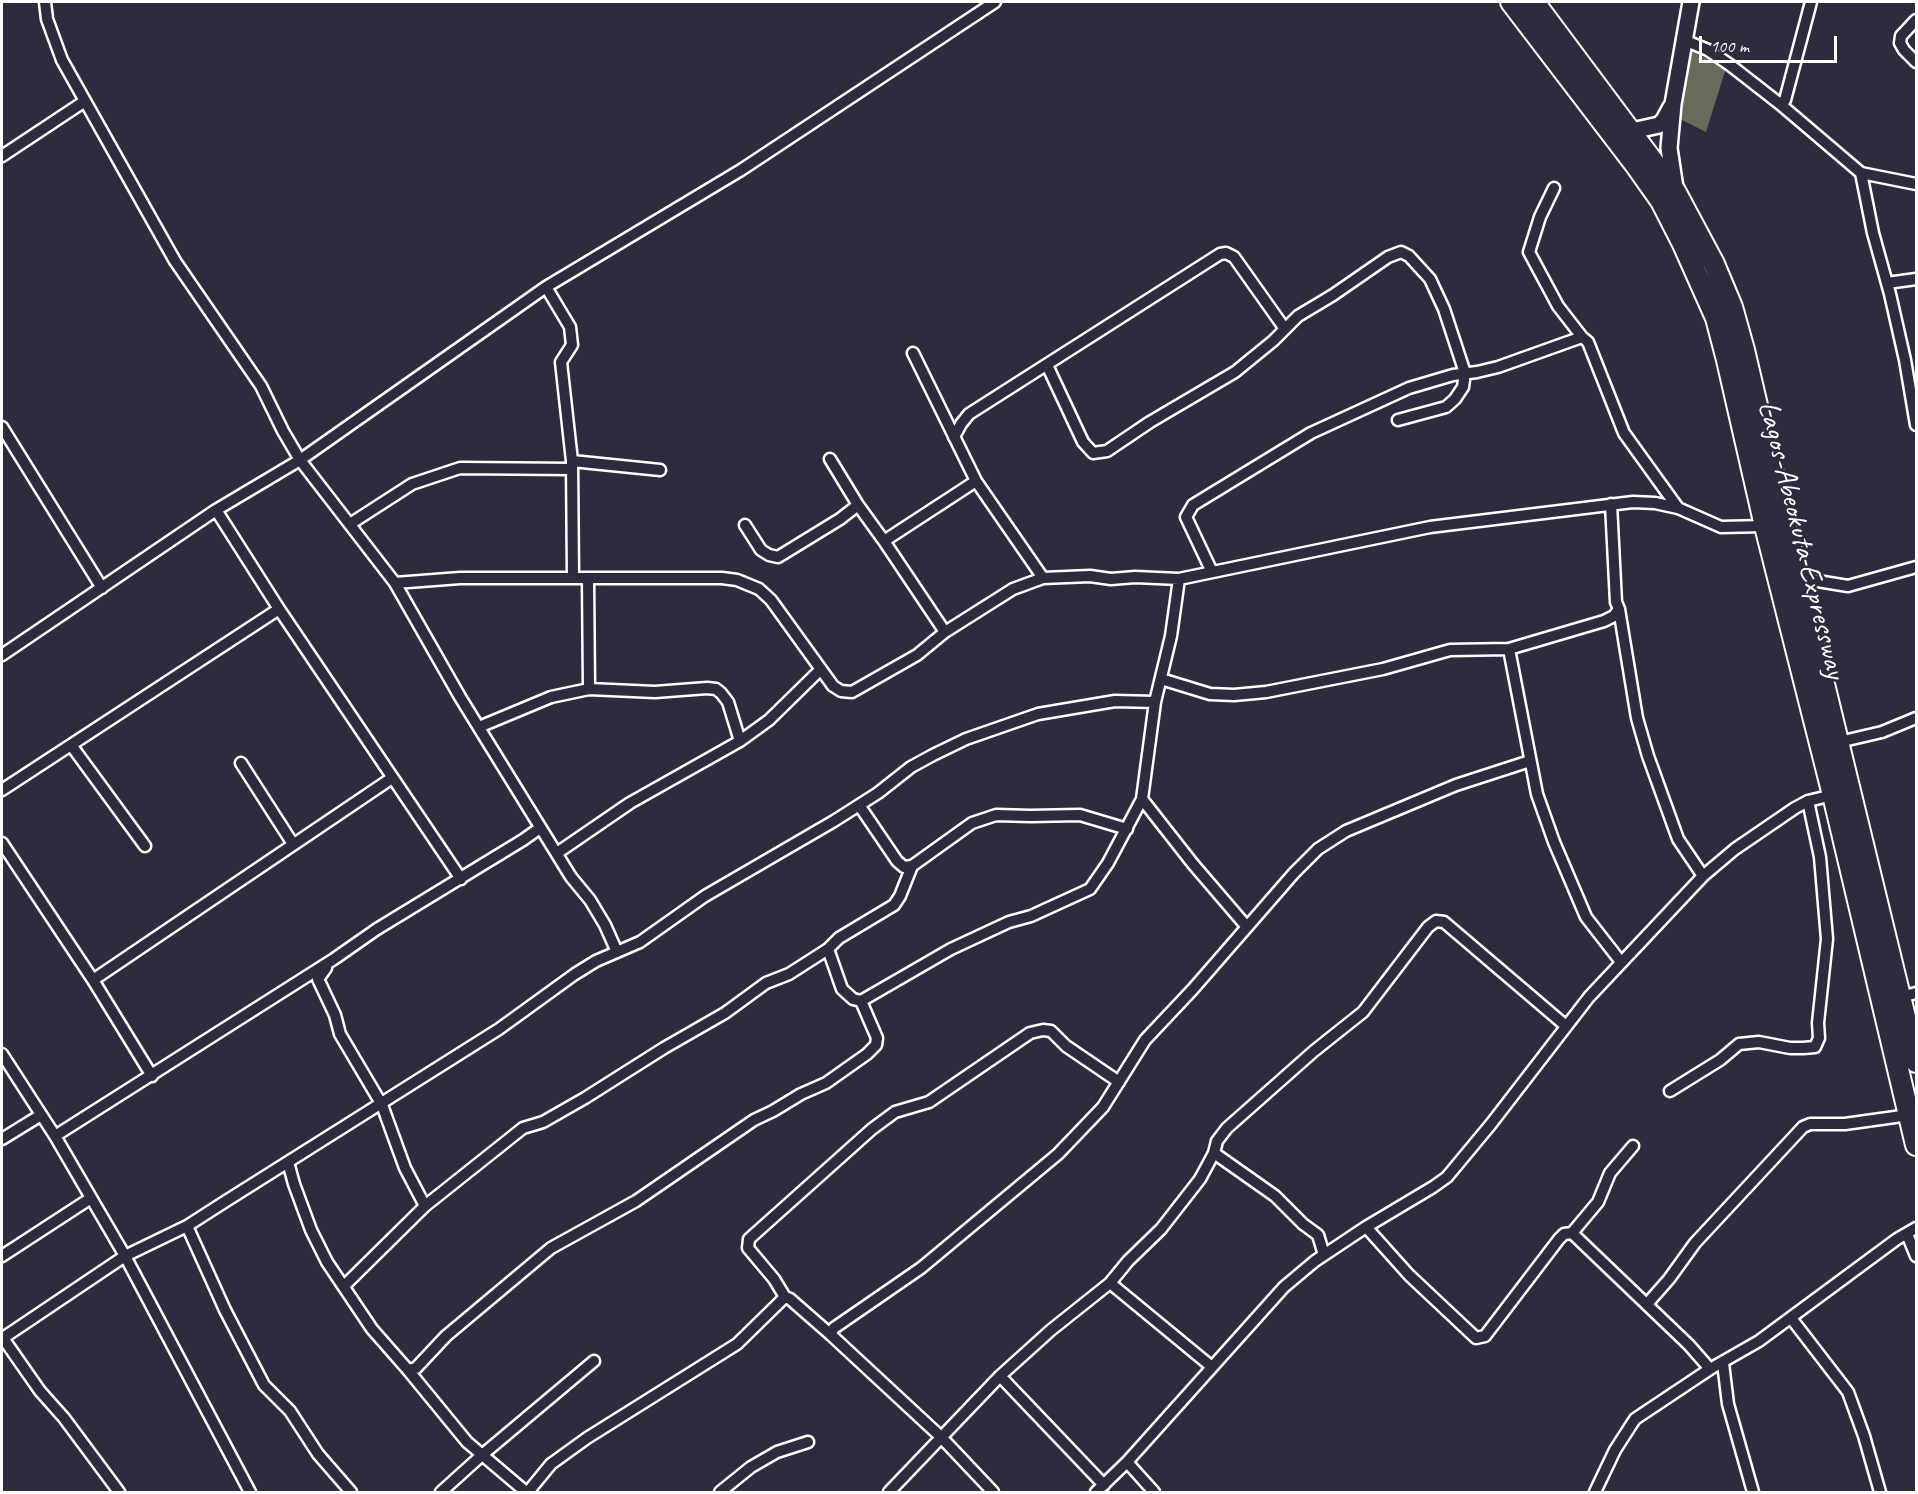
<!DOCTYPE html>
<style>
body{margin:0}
#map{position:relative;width:1918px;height:1494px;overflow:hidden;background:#2f2a3d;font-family:Caveat,sans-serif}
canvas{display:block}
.frame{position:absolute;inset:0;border:3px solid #fff;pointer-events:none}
.scale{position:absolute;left:1699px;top:36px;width:138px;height:27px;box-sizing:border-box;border:3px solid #fff;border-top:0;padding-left:8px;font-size:18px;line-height:21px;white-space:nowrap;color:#fff;-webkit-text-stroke:4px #2f2a3d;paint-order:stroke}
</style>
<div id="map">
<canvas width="1918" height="1494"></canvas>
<div class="frame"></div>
<div class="scale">100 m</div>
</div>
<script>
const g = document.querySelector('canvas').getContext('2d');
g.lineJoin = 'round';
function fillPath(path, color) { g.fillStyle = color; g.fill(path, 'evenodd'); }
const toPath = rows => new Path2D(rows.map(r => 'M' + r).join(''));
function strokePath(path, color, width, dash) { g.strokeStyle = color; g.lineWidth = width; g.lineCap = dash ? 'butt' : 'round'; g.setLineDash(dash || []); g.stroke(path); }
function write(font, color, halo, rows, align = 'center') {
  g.font = font + ' Caveat,sans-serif'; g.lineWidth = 5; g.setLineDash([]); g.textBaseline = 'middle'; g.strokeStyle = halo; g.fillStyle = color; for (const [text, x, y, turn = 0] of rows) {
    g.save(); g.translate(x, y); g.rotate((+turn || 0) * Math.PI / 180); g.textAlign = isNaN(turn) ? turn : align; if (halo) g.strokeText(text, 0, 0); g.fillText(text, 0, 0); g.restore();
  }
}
fillPath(toPath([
 [1689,50,1726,68,1706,132,1676,117]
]), '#686a5c');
const street = toPath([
 [45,2,47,19,62,60,175,261,261,386,283,431,300,460,395,583,460,697,571,877,590,900,605,925,617,952],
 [1916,20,1901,36,1900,43,1904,50,1916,62],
 [1684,40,1708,50,1730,65,1780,104,1861,173,1916,184],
 [1780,104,1785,100,1811,2],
 [2,156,85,101],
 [1861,173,1873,233,1890,294,1905,360,1916,425],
 [1554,188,1540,217,1529,252,1558,306,1582,337],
 [1887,283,1916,279],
 [546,287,570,327,572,345,561,362,572,461,573,578],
 [913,353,976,481,1043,578],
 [1047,365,1083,442,1093,453,1107,451,1150,422,1235,372,1273,341,1298,316,1333,295,1388,257,1401,252,1409,256,1430,279,1444,309,1465,373,1463,387,1455,399,1446,407,1398,420],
 [2,427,102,588],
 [954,437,961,424,969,414,1220,254,1226,253,1234,257,1285,329],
 [830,459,858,505,884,541,945,632],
 [572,461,660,470],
 [216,510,279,609,461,879],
 [350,524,412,484,460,468,572,469],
 [745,525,761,550,769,555,778,557,840,519,858,505],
 [884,541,976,481],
 [1212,572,1186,517,1193,505,1311,433,1409,388,1453,375,1477,372,1498,367,1582,337,1588,342,1624,433,1678,508],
 [588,578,589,689],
 [1799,578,1848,586,1916,567],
 [395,583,460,578,722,578,737,580,759,589,771,600,833,686,841,691,852,692,917,655,945,632,1013,589,1043,578,1090,576,1111,579,1135,577,1179,579,1430,527,1633,502,1655,503,1678,508,1721,527,1765,526],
 [1619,609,1637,718,1648,756,1678,839,1703,876],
 [1509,649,1537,794,1554,842,1586,917,1621,962],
 [2,655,216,510,300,460,546,287,741,170,995,2],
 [1161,679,1210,694,1234,695,1266,692,1383,669,1450,650,1509,649,1604,621,1614,616,1619,609,1616,602,1611,504],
 [479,727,551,697,589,689,655,692,707,688,716,689,721,693,728,702,740,741],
 [1839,742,1882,732,1916,718],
 [71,745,145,846],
 [241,763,293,844],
 [2,790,279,609],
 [1142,799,1193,864,1247,927],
 [859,805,897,861,904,867,912,866,972,823,996,815,1030,816,1080,815,1127,829],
 [2,843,93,980,152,1076],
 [557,853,630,803,740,741,769,720,820,670],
 [828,949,839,938,894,905,900,896,912,866],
 [326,968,318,979,335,1015,340,1034,382,1105,405,1168,425,1206],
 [93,980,392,778],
 [1901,997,1916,993],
 [2,1054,55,1136,125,1256,187,1226,226,1201,499,1029,575,974,596,961,640,942,705,896,834,821,878,793,911,767,933,755,966,739,1038,714,1115,701,1155,702],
 [1670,1091,1720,1060,1739,1044,1759,1042,1790,1048,1803,1048,1815,1047,1819,1038,1818,1023,1827,939,1820,857,1808,801],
 [55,1136,334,959,377,929,523,840,540,828],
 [2,1139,41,1115],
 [1214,1153,1275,1196,1303,1224,1318,1235,1324,1255],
 [288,1162,294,1184,311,1230,327,1262,372,1329,408,1370,467,1442,526,1492],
 [187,1226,225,1310,264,1385,290,1411,318,1454,351,1492],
 [1366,1227,1409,1275,1476,1338,1485,1336,1559,1239,1564,1234,1572,1233,1689,1345,1710,1369],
 [1572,1233,1598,1202,1610,1173,1633,1146],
 [1907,1234,1916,1256],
 [2,1256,91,1198],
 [1110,1283,1212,1367],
 [344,1286,425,1206,523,1128,543,1122,585,1098,664,1048,725,1013,766,983,789,974,828,949,842,989,853,999,861,1001,951,949,1009,922,1031,916,1090,889,1108,863,1142,799,1155,702,1171,636,1179,579],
 [1647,1304,1669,1279,1695,1243,1803,1127,1810,1124,1845,1124,1909,1115],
 [1791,1318,1848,1392,1864,1436,1880,1492],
 [830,1334,834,1328,921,1268,1058,1154,1103,1107,1145,1040,1193,989,1294,873,1318,849,1346,831,1456,785,1530,761],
 [1723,1363,1728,1404,1753,1492],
 [408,1370,416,1368,446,1336,551,1248,636,1201,754,1120,773,1111,801,1094,826,1083,867,1054,876,1045,877,1038,861,1001],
 [1000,1376,1104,1485],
 [1127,1462,1154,1492],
 [119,1492,64,1418,40,1391,3,1338,125,1256,250,1492],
 [441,1492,482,1455,594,1361],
 [528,1492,551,1464,587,1438,737,1344,785,1297],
 [720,1492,751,1467,777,1452,808,1442],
 [889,1492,1000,1376,1051,1330,1110,1283,1128,1261,1161,1229,1200,1179,1214,1153,1217,1141,1227,1128,1314,1051,1363,1012,1428,927,1436,921,1444,922,1566,1026],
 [993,1492,941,1437,830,1334,790,1299,785,1297,774,1279,748,1248,749,1239,872,1129,895,1112,929,1102,1030,1033,1043,1030,1051,1031,1066,1046,1119,1082],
 [1096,1492,1127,1462,1284,1287,1315,1261,1366,1227,1433,1187,1447,1177,1491,1124,1589,997,1703,876,1735,849,1795,808,1808,801,1833,795],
 [1595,1492,1615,1450,1635,1419,1710,1369,1759,1341,1897,1239,1916,1228]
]);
const secondary = toPath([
 [1632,131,1659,125,1664,120,1671,107],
 [1675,188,1669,148,1673,104,1691,2]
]);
const highway = toPath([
 [1511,2,1637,167,1661,201,1683,244,1716,318,1727,360,1765,526,1833,795,1916,1145],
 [1534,2,1675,191,1714,264,1732,307,1744,350,1779,499,1916,1062]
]);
strokePath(street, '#fff', 15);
strokePath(secondary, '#fff', 20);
strokePath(highway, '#fff', 24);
strokePath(street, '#2f2a3d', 10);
strokePath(secondary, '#2f2a3d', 15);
strokePath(highway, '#2f2a3d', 20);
write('30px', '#fff', '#2f2a3d', [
 ["Lagos-Abeokuta Expressway",1801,540,76]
]);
</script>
